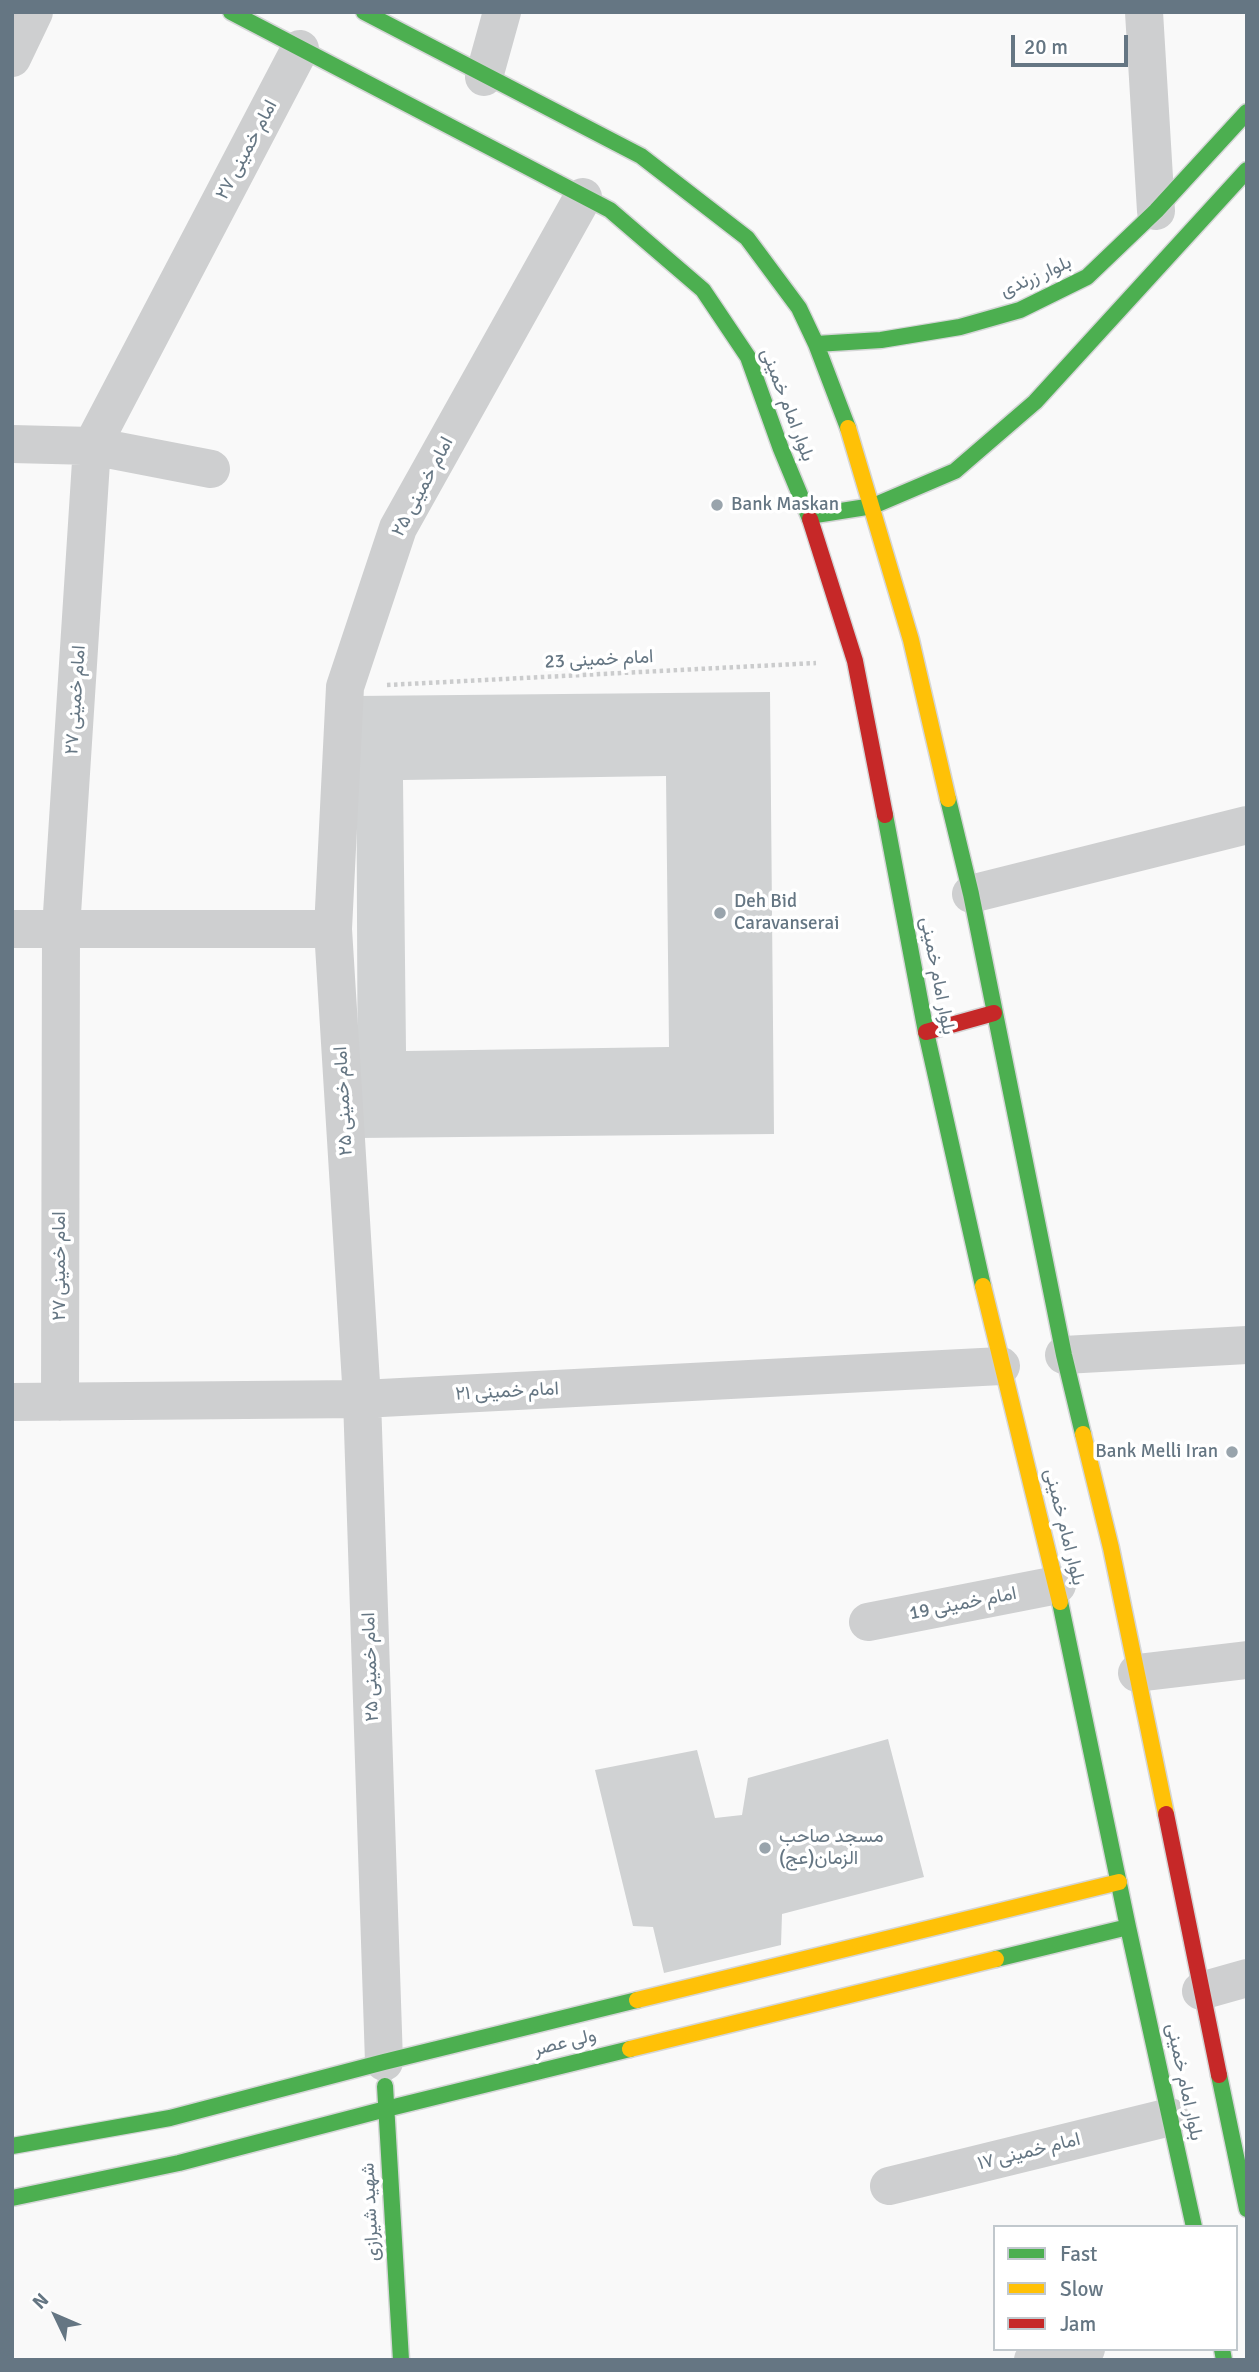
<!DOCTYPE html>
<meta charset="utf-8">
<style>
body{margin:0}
#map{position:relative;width:1259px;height:2372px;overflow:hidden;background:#f9f9f9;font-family:Signika,sans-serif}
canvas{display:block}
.frame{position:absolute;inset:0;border:14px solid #657683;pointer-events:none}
.legend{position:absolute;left:993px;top:2225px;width:245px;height:126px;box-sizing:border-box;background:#fff;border:2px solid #c1c8cd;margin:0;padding:9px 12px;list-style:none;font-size:21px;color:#657683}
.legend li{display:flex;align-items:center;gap:14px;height:35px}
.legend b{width:35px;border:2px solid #c1c8cd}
.north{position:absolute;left:21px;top:2281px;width:70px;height:70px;-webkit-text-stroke:5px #fff;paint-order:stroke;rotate:314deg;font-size:19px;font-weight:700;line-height:28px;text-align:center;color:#657683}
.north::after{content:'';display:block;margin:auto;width:24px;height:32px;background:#657683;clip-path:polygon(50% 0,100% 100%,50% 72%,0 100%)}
.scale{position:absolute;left:1011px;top:35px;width:117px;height:32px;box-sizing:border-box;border:4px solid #657683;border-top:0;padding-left:9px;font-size:21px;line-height:24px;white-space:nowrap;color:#657683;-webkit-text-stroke:5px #fff;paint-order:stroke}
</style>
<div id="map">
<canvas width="1259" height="2372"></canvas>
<div class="frame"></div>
<ul class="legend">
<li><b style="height:9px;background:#4caf50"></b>Fast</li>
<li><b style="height:9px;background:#ffc107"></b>Slow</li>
<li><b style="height:9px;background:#c62828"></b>Jam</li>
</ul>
<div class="north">N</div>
<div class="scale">20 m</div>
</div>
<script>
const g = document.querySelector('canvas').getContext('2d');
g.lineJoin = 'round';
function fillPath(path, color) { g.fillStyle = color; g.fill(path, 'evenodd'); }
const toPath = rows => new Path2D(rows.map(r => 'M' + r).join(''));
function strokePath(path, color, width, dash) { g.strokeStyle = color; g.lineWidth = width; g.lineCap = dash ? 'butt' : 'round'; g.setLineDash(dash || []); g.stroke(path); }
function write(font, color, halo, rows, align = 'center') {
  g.font = font + ' Signika,Vazirmatn,sans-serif'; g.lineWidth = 7; g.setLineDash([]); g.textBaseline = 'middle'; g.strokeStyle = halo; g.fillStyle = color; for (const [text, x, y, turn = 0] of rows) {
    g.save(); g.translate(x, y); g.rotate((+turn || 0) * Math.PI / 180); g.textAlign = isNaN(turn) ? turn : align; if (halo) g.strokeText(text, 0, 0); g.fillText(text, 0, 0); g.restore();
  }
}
fillPath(toPath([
 [770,692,774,1134,358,1138,356,696],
 [666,776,669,1047,406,1051,403,780],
 [888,1739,924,1877,782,1914,781,1945,664,1973,653,1927,633,1926,595,1770,697,1750,715,1818,742,1815,748,1778]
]), '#d0d2d3');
const fast = toPath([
 [231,12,610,210,703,290,748,357,781,449,810,519],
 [364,12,641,156,747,238,799,308,816,344,848,428],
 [816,344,881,340,960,327,1020,310,1087,277,1156,211,1247,112],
 [809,516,873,506,955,471,1035,402,1247,170],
 [948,799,971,894,1064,1355,1083,1434],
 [885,815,926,1032,983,1286],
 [1060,1602,1128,1927,1194,2227],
 [996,1959,1128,1927],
 [1219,2075,1247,2209],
 [385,2086,401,2360],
 [12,2146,170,2118,384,2062,637,2000],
 [12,2198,179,2163,386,2109,630,2049],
 [1222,2349,1224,2360]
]);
const slow = toPath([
 [848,428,911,640,948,799],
 [983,1286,1060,1602],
 [1083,1434,1111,1548,1166,1814],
 [637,2000,1119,1882],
 [630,2049,996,1959]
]);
const jam = toPath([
 [810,519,855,661,885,815],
 [926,1032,994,1013],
 [1166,1814,1219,2075]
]);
strokePath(fast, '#d5d6d7', 19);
strokePath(slow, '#d5d6d7', 19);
strokePath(jam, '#d5d6d7', 19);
strokePath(toPath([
 [387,685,816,663]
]), '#cbcccd', 4.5, [3.5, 3.5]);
strokePath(toPath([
 [1144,12,1156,211],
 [12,58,34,12],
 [484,77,502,12],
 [12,444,92,446,211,469],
 [971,894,1247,825],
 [12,929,333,929],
 [1064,1355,1247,1345],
 [12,1402,362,1399,1001,1366],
 [60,1402,61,929,92,446,300,49],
 [868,1622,1057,1585],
 [1137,1673,1247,1660],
 [1201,1991,1247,1978],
 [384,2062,362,1399,333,929,345,687,398,528,583,197],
 [889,2186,1170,2117],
 [1033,2360,1086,2349]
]), '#cecfd0', 38);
strokePath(fast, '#4caf50', 16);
strokePath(slow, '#ffc107', 16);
strokePath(jam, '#c62828', 16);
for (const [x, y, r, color] of [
 [717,505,7,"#99a4ac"],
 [720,913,7,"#99a4ac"],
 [1232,1452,7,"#99a4ac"],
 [765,1848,7,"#99a4ac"]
]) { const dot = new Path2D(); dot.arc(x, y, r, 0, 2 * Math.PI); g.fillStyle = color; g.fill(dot); strokePath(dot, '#fff', 2.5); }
write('19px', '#657683', '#fff', [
 ["امام خمینی ۲۷",247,150,-62],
 ["بلوار زرندی",1036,277,-24],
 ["بلوار امام خمینی",787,405,69],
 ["امام خمینی ۲۵",423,487,-62],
 ["امام خمینی 23",599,660,-3],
 ["امام خمینی ۲۷",76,700,-86],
 ["بلوار امام خمینی",937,976,79],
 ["امام خمینی ۲۵",344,1101,-93],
 ["امام خمینی ۲۷",60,1266,-90],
 ["امام خمینی ۲۱",507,1392,-3],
 ["بلوار امام خمینی",1064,1527,76],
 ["امام خمینی 19",963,1604,-11],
 ["امام خمینی ۲۵",371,1667,-92],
 ["ولی عصر",565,2043,-14],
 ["بلوار امام خمینی",1184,2082,78],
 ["امام خمینی ۱۷",1029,2152,-14],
 ["شهید شیرازی",371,2212,-93]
]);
write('19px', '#657683', '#fff', [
 ["Bank Maskan",731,505],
 ["Deh Bid",734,902],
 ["Caravanserai",734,924],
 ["Bank Melli Iran",1218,1452,"right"],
 ["مسجد صاحب",779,1837],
 ["الزمان(عج)",779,1859]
], 'left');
</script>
